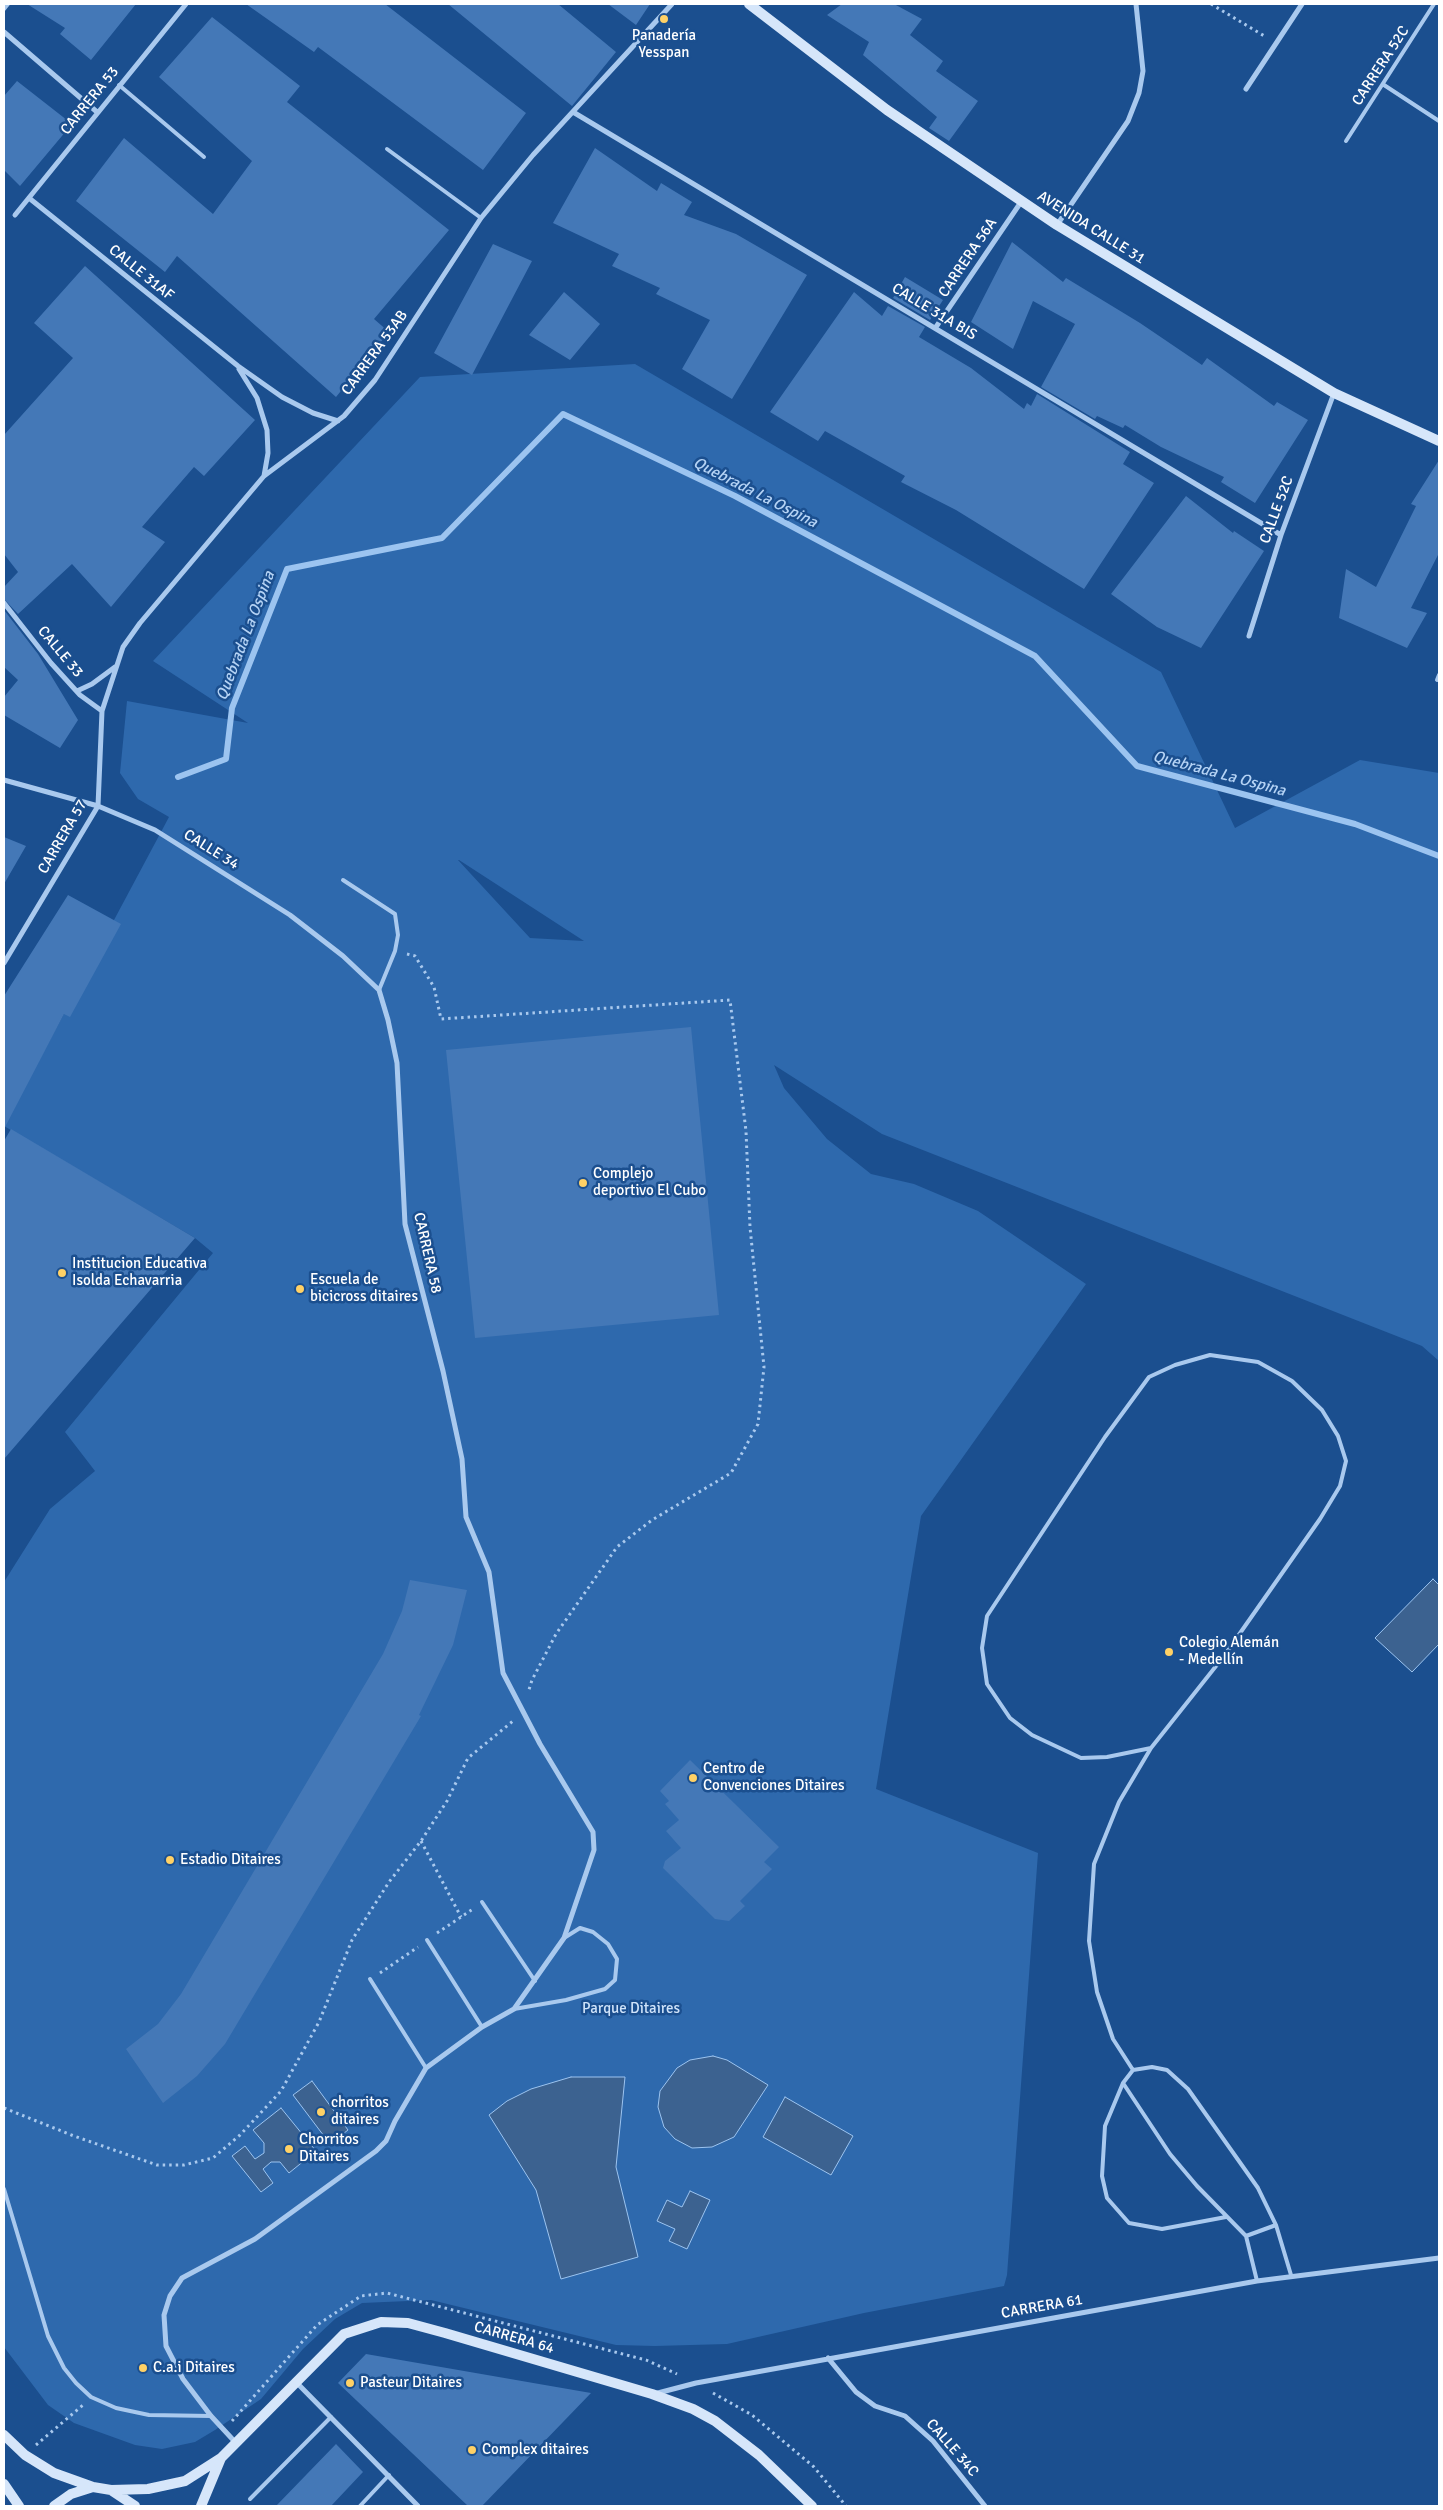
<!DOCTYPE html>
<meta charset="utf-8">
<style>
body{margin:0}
#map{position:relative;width:1443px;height:2510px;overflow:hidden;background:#1b4f8f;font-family:Signika,sans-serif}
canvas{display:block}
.frame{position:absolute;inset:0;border:5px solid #fff;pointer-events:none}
</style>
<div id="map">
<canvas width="1443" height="2510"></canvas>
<div class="frame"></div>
</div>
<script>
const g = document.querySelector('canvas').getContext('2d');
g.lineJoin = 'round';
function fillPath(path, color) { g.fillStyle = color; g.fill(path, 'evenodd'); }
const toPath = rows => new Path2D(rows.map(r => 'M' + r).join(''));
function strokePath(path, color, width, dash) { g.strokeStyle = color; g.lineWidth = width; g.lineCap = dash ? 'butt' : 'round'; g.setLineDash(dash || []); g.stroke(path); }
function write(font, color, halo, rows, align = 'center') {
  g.font = font + ' Signika,sans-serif'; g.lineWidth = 5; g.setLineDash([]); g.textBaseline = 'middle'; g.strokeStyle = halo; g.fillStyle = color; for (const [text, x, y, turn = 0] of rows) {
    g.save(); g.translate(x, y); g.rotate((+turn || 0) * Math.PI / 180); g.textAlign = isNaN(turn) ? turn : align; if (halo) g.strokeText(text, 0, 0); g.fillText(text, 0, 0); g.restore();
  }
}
fillPath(toPath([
 [635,364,1161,672,1235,828,1360,760,1439,773,1439,1361,1422,1346,882,1134,774,1065,784,1088,827,1139,871,1174,914,1184,978,1211,1086,1284,921,1516,876,1789,1038,1853,1007,2275,1004,2286,864,2313,727,2344,655,2346,616,2345,431,2300,362,2303,335,2319,303,2349,261,2399,215,2430,195,2442,162,2449,135,2445,74,2423,48,2405,4,2347,4,1582,50,1509,95,1471,65,1432,213,1253,195,1238,4,1126,169,817,138,799,120,773,127,701,248,723,153,661,420,377],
 [458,860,459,860,584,941,530,938]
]), '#2e69ad');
const water = toPath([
 [1433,1579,1439,1585,1439,1644,1412,1672,1375,1638,1433,1579],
 [713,2056,727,2060,768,2085,734,2137,712,2147,692,2148,675,2139,664,2127,658,2107,660,2091,677,2068,690,2060,713,2056],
 [571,2077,625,2077,616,2167,638,2257,561,2279,536,2190,489,2115,507,2101,531,2089,571,2077],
 [312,2081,348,2130,330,2144,293,2095,312,2081],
 [785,2097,853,2136,831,2175,763,2137,785,2097],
 [281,2108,316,2151,289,2173,280,2162,271,2162,263,2169,273,2183,261,2192,232,2156,245,2146,255,2159,264,2153,264,2143,253,2130,281,2108],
 [690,2191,710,2200,687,2249,669,2241,675,2229,657,2221,667,2200,682,2207,690,2191]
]);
fillPath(water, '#3c6290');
strokePath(water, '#9cc4f0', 1);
strokePath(toPath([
 [178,777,226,759,232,708,287,569,442,538,563,414,735,496,1035,656,1137,766,1355,824,1439,856]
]), '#9cc4f0', 6);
fillPath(toPath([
 [27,4,136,4,91,60,60,34,65,28],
 [246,4,385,4,526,113,483,170,318,47,314,52],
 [448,4,558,4,616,52,572,106],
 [608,4,650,4,636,25],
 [842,4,894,4,922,19,910,35,943,61,936,71,978,101,949,141,929,128,937,117,863,55,869,42,827,15],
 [212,17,300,86,287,102,449,230,374,319,389,332,336,397,177,256,165,272,76,201,124,138,213,214,252,161,159,77],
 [17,81,72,124,20,186,4,170,4,96],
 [595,148,657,191,661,183,692,202,684,215,736,234,807,275,732,399,682,369,710,320,656,294,660,288,612,266,619,254,553,223],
 [1012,242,1063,282,1066,278,1140,323,1202,365,1207,358,1274,406,1277,402,1308,420,1255,503,1221,482,1224,477,1161,447,1125,425,1123,428,1097,416,1095,419,1041,387,1075,324,1033,301,1013,349,971,322],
 [493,244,532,261,472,375,434,353],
 [85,266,255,420,204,476,194,467,142,527,165,542,111,607,72,564,18,614,4,599,4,587,18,572,4,554,4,435,73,358,34,323],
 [905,277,943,300,930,320,893,298],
 [564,292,600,324,570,360,529,335],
 [854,292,882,316,888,306,925,327,919,337,971,368,1024,409,1027,403,1031,406,1037,394,1130,452,1123,464,1154,483,1084,589,956,510,901,482,905,476,825,431,818,441,770,412],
 [1439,460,1439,553,1411,608,1427,613,1407,648,1339,618,1346,569,1376,587,1416,506,1411,504],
 [1186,496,1233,533,1234,531,1264,551,1201,648,1157,627,1111,594],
 [4,610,38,654,78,720,60,748,4,715,4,697,18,680,4,667],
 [4,837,26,846,4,884],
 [68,895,121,924,70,1017,64,1014,4,1129,4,996],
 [691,1027,719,1315,475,1338,446,1050],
 [11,1129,195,1238,4,1459,4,1141],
 [410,1580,467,1590,453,1645,419,1715,421,1716,225,2044,197,2076,163,2103,126,2049,158,2024,181,1994,383,1654,402,1611],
 [690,1760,779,1847,764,1862,772,1869,740,1901,745,1906,729,1921,715,1919,663,1868,665,1861,681,1848,666,1831,679,1820,665,1804,669,1801,660,1791],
 [366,2354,591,2393,482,2506,468,2506,338,2383],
 [336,2444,363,2472,331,2506,276,2506]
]), '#4478b7');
strokePath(toPath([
 [1211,4,1266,37],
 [407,954,415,956,434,987,441,1019,730,1000,746,1131,750,1227,764,1367,758,1424,731,1473,652,1520,617,1547,556,1634,532,1680,528,1693],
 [421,1841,461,1917],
 [437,1933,473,1909],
 [380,1973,418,1947],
 [4,2108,74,2136,157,2165,184,2165,213,2158,240,2135,281,2091,319,2022,352,1940,389,1882,421,1841,447,1801,468,1758,513,1721],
 [713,2393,752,2415,814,2467,846,2506],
 [232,2421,317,2325,361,2296,387,2293,646,2360,677,2374],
 [36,2445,83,2405]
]), '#a9c9ee', 3, [2.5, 4]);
strokePath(toPath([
 [4,9,8,4],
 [119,85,204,157],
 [1384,85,1439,121],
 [1346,141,1434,4],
 [387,149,481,218],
 [1437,680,1439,675],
 [343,880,395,914,398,935,395,951,379,990],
 [482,1902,535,1981],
 [427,1940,482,2027],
 [370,1979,426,2068],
 [514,2009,566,2000,605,1989,615,1980,617,1959,608,1944,593,1932,580,1928,564,1938],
 [1133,2070,1113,2039,1097,1992,1089,1941,1094,1864,1119,1802,1151,1748,1224,1656,1320,1519,1340,1486,1346,1461,1338,1436,1322,1410,1292,1381,1258,1362,1210,1355,1175,1365,1149,1377,1105,1437,987,1616,982,1648,987,1684,1010,1718,1032,1735,1081,1758,1107,1757,1151,1748],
 [1123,2083,1170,2154,1197,2186,1246,2236,1257,2281],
 [4,2189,48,2336,64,2368,76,2383,91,2397,116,2408,149,2415,211,2416],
 [1226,2217,1162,2229,1129,2223,1107,2198,1102,2176,1105,2126,1123,2083,1133,2070,1152,2067,1167,2070,1188,2089,1258,2188,1276,2225,1291,2275],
 [1246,2236,1276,2225],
 [250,2499,331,2417],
 [360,2506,389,2475]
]), '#a9c9ee', 4);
strokePath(toPath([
 [4,32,97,112],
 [1246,89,1302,4],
 [573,112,1281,535],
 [29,198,238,366,282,397,313,413,338,421],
 [15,215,186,4],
 [1057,225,1128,121,1139,93,1143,71,1136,4],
 [936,327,1021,202],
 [239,369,257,398,267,430,268,453,264,476],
 [4,603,51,663,80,695,102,711],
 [1249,636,1281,535,1334,393],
 [77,691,92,684,115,667],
 [4,780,98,806,155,830,290,915,343,956,379,990,388,1020,397,1063,405,1224,443,1371,462,1459,466,1517,489,1572,503,1673,540,1744,593,1832,594,1850,564,1938,514,2009,482,2027,426,2068,395,2121,386,2141,376,2151,255,2239,182,2278,170,2296,164,2315,166,2346,183,2379,211,2416,236,2443],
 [4,963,98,806,102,711,123,647,140,623,264,476,344,416,375,380,481,218,533,155,672,4],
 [828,2358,856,2392,875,2406,905,2416,933,2441,985,2506],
 [297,2383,418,2506],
 [654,2394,696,2383,1257,2281,1439,2258]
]), '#a9c9ee', 5);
strokePath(toPath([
 [749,4,887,110,1057,225,1334,393,1439,441],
 [4,2435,25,2455,54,2473,93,2487],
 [4,2484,19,2506],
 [111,2490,148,2489,185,2481,221,2458,344,2334,381,2322,408,2323,445,2333,652,2394,693,2409,715,2421,759,2455,812,2506],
 [54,2506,71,2494,93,2487,111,2490,135,2506],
 [201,2506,221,2458]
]), '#d6e6fa', 10);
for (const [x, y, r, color] of [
 [664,19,5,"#ffd166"],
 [583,1183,5,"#ffd166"],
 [62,1273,5,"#ffd166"],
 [300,1289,5,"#ffd166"],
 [1169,1652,5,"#ffd166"],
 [693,1778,5,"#ffd166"],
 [170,1860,5,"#ffd166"],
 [321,2112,5,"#ffd166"],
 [289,2149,5,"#ffd166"],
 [143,2368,5,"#ffd166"],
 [350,2383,5,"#ffd166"],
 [472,2450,5,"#ffd166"]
]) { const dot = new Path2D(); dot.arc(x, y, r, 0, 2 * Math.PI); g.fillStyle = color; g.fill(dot); strokePath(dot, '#1b4f8f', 2); }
write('15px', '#fff', '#1b4f8f', [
 ["Panadería",664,36,"center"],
 ["Yesspan",664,53,"center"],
 ["Complejo",593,1174],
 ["deportivo El Cubo",593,1191],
 ["Institucion Educativa",72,1264],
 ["Isolda Echavarria",72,1281],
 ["Escuela de",310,1280],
 ["bicicross ditaires",310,1297],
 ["Colegio Alemán",1179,1643],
 ["- Medellín",1179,1660],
 ["Centro de",703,1769],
 ["Convenciones Ditaires",703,1786],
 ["Estadio Ditaires",180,1860],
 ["chorritos",331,2103],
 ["ditaires",331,2120],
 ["Chorritos",299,2140],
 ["Ditaires",299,2157],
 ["C.a.i Ditaires",153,2368],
 ["Pasteur Ditaires",360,2383],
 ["Complex ditaires",482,2450]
], 'left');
write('15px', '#fff', '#1b4f8f', [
 ["CARRERA 52C",1381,66,-57],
 ["CARRERA 53",90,101,-51],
 ["AVENIDA CALLE 31",1091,228,32],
 ["CARRERA 56A",968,258,-56],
 ["CALLE 31AF",141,273,39],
 ["CALLE 31A BIS",934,312,31],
 ["CARRERA 53AB",375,353,-54],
 ["CALLE 52C",1277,510,-70],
 ["CALLE 33",60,652,50],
 ["CARRERA 57",63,837,-60],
 ["CALLE 34",211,850,32],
 ["CARRERA 58",427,1253,77],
 ["CARRERA 61",1042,2307,-10],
 ["CARRERA 64",514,2338,16],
 ["CALLE 34C",952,2448,49]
]);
write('15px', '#cfe3fa', '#1b4f8f', [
 ["Parque Ditaires",631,2009]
]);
write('italic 16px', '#b5d3f5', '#1b4f8f', [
 ["Quebrada La Ospina",755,493,27],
 ["Quebrada La Ospina",246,636,-69],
 ["Quebrada La Ospina",1219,774,15]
]);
</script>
